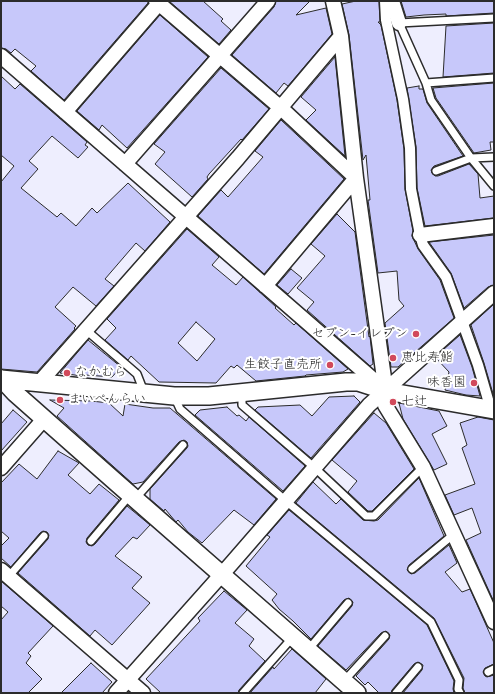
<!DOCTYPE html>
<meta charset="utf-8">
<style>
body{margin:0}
#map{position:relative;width:495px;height:694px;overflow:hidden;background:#eeeefe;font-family:Mynerve,sans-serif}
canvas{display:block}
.frame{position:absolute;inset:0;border:2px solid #2b2b2b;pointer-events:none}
</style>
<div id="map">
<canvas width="495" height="694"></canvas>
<div class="frame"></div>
</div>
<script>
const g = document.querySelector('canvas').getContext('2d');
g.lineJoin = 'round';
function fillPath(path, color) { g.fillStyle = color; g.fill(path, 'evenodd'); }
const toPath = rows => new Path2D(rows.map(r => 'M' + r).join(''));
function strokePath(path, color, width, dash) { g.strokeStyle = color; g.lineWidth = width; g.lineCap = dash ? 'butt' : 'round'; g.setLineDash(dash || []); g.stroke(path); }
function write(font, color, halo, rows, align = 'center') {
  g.font = font + ' Mynerve,"Klee One",sans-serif'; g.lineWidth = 4; g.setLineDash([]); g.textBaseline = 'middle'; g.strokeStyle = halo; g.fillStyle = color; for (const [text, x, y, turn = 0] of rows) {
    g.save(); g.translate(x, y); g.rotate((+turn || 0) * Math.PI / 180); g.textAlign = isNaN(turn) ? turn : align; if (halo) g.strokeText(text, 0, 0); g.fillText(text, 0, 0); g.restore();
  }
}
const building = toPath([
 [1,1,148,1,148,3,64,100,31,71,36,66,15,49,11,53,6,49,1,48,1,1],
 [169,1,203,1,223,19,221,21,231,30,219,44,169,1],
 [276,1,310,1,296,15,326,8,332,34,288,86,284,83,276,93,232,55,274,7,276,1],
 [356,1,379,1,380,22,378,22,381,25,397,100,404,149,405,189,413,231,412,236,418,249,440,280,454,318,398,367,391,367,385,323,404,306,399,300,397,271,378,273,368,200,370,200,366,155,363,160,349,35,342,4,356,1],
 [401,1,494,1,494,13,446,16,446,14,424,15,406,17,401,1],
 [160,15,208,57,127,148,102,125,99,130,77,111,160,15],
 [494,23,494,73,443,77,446,26,494,23],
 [335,57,345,156,306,120,316,110,301,97,335,57],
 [221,68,269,109,242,140,241,139,209,174,207,177,208,179,192,197,155,164,165,152,154,144,221,68],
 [1,76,15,89,20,84,87,142,85,145,88,147,78,158,52,136,29,161,38,169,21,188,57,217,61,213,76,226,92,208,97,213,128,183,170,222,145,251,136,243,105,279,114,286,96,306,73,287,55,307,76,326,74,328,75,329,37,372,1,369,1,182,14,166,1,155,1,76],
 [494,83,494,142,490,142,491,150,474,153,436,98,433,88,494,83],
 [419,86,419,89,423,89,427,103,463,156,434,166,431,170,432,173,435,176,438,176,469,164,478,174,480,198,494,196,494,218,425,226,417,188,416,147,407,88,419,86],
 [281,120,344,179,264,274,198,216,221,190,228,197,263,157,255,151,281,120],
 [337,214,355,232,369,337,370,336,373,364,370,366,307,310,314,302,297,288,325,256,311,244,337,214],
 [187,229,219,257,212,265,236,285,243,277,276,307,275,308,294,325,296,323,348,369,343,372,306,375,305,376,256,381,237,365,234,368,231,366,216,383,159,382,131,356,128,360,105,340,116,328,107,319,187,229],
 [196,322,215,339,197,361,178,343,196,322],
 [494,235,494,285,488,287,464,308,451,273,429,242,494,235],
 [291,269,302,278,288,294,277,285,291,269],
 [494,304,494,397,484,363,471,325,494,304],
 [460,335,472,367,480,396,466,395,445,390,449,372,435,357,460,335],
 [88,340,121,367,112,377,86,375,82,376,60,373,88,340],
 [354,396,360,402,311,458,255,410,258,407,300,405,312,416,329,397,354,396],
 [50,400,91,401,109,403,123,416,125,404,153,408,170,408,276,499,254,525,234,510,202,543,188,532,178,520,176,522,165,509,164,511,150,499,150,489,187,448,188,446,187,442,184,440,179,442,143,482,133,484,57,416,64,408,50,400],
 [399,403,439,411,447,426,432,434,447,464,434,470,403,419,399,403],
 [227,407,237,416,239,415,246,421,249,417,305,466,283,491,195,415,200,410,227,407],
 [13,410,27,422,1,451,1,424,13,410],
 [374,413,386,423,414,469,372,511,368,511,348,492,357,481,332,460,374,413],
 [478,417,494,420,494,602,466,540,481,533,472,508,454,515,445,495,475,484,462,448,467,445,460,423,478,417],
 [58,451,79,463,68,475,90,494,99,484,119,500,87,538,86,542,88,545,92,546,95,544,127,506,150,525,137,539,133,537,115,556,142,577,132,588,150,603,112,645,95,630,90,636,18,573,48,539,49,535,47,532,43,531,40,533,11,567,1,558,1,546,9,538,1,531,1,483,19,464,37,479,58,451],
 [419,478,444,536,409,565,407,570,411,574,415,573,449,545,457,563,445,572,462,592,470,589,494,643,494,664,485,668,483,672,485,676,487,677,494,675,494,693,465,693,463,688,464,678,434,618,296,503,313,482,336,504,341,499,363,520,374,521,378,520,419,478],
 [289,510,427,625,454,681,453,689,454,693,403,693,422,670,423,665,418,662,414,664,392,690,391,693,379,693,368,682,365,685,356,676,389,639,390,635,386,631,381,633,346,670,318,646,352,606,353,602,349,598,344,600,311,639,293,621,279,609,272,600,277,594,246,566,270,537,267,535,289,510],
 [1,581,53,626,28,653,31,656,26,663,42,679,28,693,1,693,1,620,8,612,1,606,1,581],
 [224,591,247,610,235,623,254,639,249,646,265,661,239,690,238,693,161,693,146,679,200,621,198,618,224,591],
 [292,649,326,679,315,693,250,693,273,667,274,669,292,649],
 [91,663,112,682,102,693,61,693,91,663]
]);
fillPath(building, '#c7c8fa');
strokePath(building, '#2b2b2b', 1);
const service = toPath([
 [494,18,399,23,426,83,431,100,471,158,494,186],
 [426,83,494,78],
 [436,171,471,158,494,157],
 [86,330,137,374,144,392],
 [242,392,242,405,315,468,366,516,374,516,423,467],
 [174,396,180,409,286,501,431,622,459,680,458,689,460,693],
 [135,499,183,445],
 [91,541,130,495],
 [412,569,454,534],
 [9,576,44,536],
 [308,650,348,603],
 [488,672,494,669],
 [344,681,385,636],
 [243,693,293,637],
 [396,693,418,667]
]);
const pedestrian = toPath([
 [385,1,386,20,403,99,410,148,411,189,420,235,423,245,446,277,478,365,491,410]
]);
const minor = toPath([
 [156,1,281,108,356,178,265,286],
 [333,1,341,36,356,178,383,371,386,391,385,405,423,467,494,622],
 [392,1,399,23],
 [1,56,384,389],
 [65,112,161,1],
 [125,164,268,1],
 [420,235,494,226],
 [39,383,238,158,341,36],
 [1,468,44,419],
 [1,570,143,693],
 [116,693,231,564,369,405,494,293]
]);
const tertiary = toPath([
 [1,379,174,396,209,396,346,382,358,382,386,391,494,410],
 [2,379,15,393,118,484,357,693]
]);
strokePath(service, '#2b2b2b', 10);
strokePath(pedestrian, '#2b2b2b', 13);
strokePath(minor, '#2b2b2b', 17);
strokePath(tertiary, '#2b2b2b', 20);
strokePath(service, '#fff', 7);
strokePath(pedestrian, '#fff', 10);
strokePath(minor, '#fff', 14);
strokePath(tertiary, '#fff', 17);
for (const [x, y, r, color] of [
 [416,334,4,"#d1495b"],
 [393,358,4,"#d1495b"],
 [330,365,4,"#d1495b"],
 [67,373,4,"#d1495b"],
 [474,383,4,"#d1495b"],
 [60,400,4,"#d1495b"],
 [393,402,4,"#d1495b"]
]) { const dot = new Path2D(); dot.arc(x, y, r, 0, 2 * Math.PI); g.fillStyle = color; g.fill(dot); strokePath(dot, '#fff', 1.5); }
write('13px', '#2b2b2b', '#fff', [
 ["セブン-イレブン",408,334,"right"],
 ["恵比寿鮨",401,358],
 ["生餃子直売所",322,365,"right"],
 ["なかむら",75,373],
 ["味香園",466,383,"right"],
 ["まいぺんらい",68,400],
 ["七辻",401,402]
], 'left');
</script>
